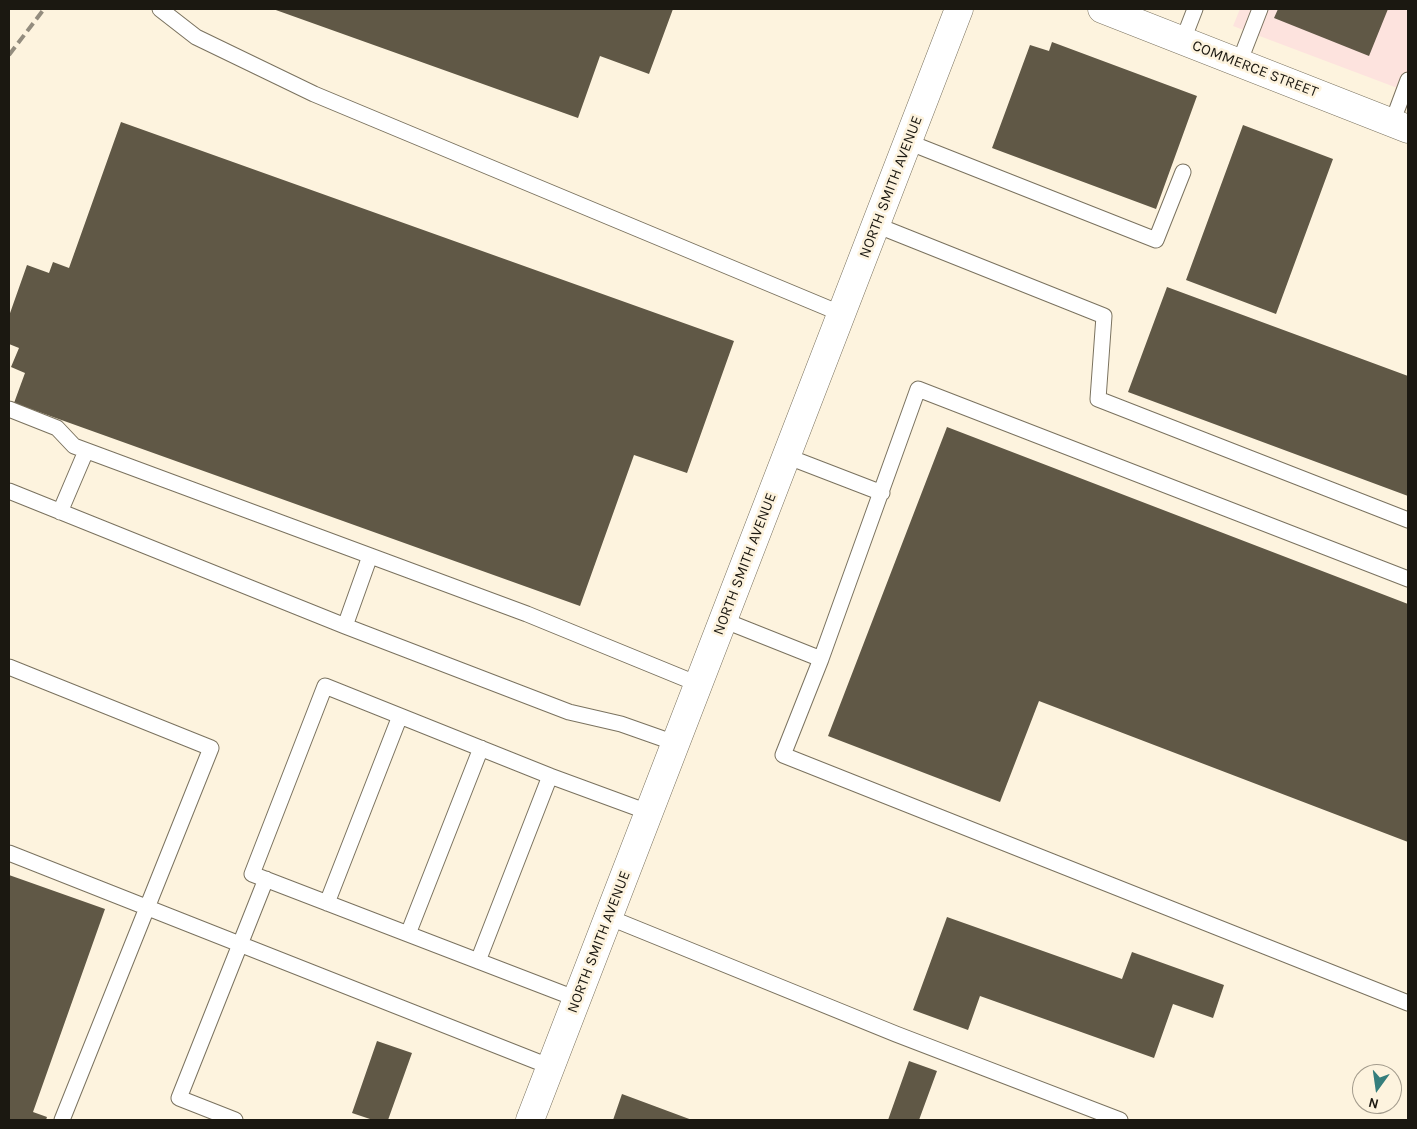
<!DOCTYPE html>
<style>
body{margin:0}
#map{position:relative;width:1417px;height:1129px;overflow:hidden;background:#fdf3de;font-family:Karla,sans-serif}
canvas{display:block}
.frame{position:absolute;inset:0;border:10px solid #1b1811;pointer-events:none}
.north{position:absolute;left:1352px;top:1064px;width:50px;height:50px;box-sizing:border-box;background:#fdf3de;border:1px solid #a39b8c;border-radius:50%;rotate:194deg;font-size:14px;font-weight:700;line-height:20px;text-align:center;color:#1b1811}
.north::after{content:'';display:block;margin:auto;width:18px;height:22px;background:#357e7c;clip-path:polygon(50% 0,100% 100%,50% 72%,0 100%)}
</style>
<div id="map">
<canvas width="1417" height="1129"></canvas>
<div class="frame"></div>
<div class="north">N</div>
</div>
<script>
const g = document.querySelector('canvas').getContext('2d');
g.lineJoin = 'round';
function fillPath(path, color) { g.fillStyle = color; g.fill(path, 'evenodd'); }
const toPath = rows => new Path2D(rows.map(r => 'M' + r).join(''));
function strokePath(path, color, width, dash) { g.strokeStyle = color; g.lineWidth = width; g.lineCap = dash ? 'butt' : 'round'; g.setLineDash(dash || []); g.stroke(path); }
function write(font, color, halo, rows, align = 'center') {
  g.font = font + ' Karla,sans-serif'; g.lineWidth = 5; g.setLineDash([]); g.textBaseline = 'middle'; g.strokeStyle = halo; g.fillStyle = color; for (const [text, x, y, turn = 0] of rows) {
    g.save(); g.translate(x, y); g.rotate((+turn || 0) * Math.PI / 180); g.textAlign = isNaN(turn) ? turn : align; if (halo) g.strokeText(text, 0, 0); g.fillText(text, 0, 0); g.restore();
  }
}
fillPath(toPath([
 [1240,9,1408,9,1408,92,1233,26]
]), '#fde3de');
fillPath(toPath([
 [273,9,673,9,649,74,600,56,578,118],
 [1278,9,1388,9,1369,56,1274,18],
 [1052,42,1197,96,1156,209,992,148,1030,45,1049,51],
 [121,122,734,341,687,473,634,455,580,606,14,403,25,373,11,367,19,348,9,344,9,316,27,265,49,273,53,262,69,268],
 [1243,125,1333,159,1276,314,1186,280],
 [1167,287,1408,376,1408,496,1128,392],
 [947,427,1408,604,1408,842,1039,701,1000,802,828,736],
 [9,875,105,909,33,1112,47,1117,46,1120,9,1120],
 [947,917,1122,979,1132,952,1224,985,1213,1018,1173,1004,1154,1058,980,996,968,1030,913,1010],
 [377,1041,412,1053,388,1120,373,1120,352,1113],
 [909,1061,937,1071,919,1120,888,1120],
 [622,1094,692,1120,613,1120]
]), '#605846');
const service = toPath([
 [160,9,196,37,314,94,842,314],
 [1183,40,1195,9],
 [1239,63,1260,9],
 [1392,123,1408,80],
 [908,142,1156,240,1183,172],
 [876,225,1104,316,1098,399,1408,520],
 [9,409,57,428,74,446,527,614,698,684],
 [786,456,882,493],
 [9,491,345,626,569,712,621,724,675,743],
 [60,512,86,451],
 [1408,579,918,389,821,659,783,755,1408,1003],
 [723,620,821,659],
 [345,626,370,556],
 [9,667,211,748,62,1120],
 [550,776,648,812],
 [9,853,551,1067],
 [327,903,400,716],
 [608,917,896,1034,1120,1120],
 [408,934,481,748],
 [478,961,550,776,325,686,252,874,577,999],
 [235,1120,179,1098,266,879]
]);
const minor = toPath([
 [1102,9,1408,129]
]);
const secondary = toPath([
 [530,1120,959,9]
]);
strokePath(service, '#7a725f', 17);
strokePath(minor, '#7a725f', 29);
strokePath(secondary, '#7a725f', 29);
strokePath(service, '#fff', 15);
strokePath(minor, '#fff', 28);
strokePath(secondary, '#fff', 28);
strokePath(toPath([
 [9,55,44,9]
]), '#938c7e', 4, [10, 5]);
write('15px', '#1b1811', '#fdf3de', [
 ["COMMERCE STREET",1255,69,21],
 ["NORTH SMITH AVENUE",891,187,-69],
 ["NORTH SMITH AVENUE",745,564,-69],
 ["NORTH SMITH AVENUE",599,942,-69]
]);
</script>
